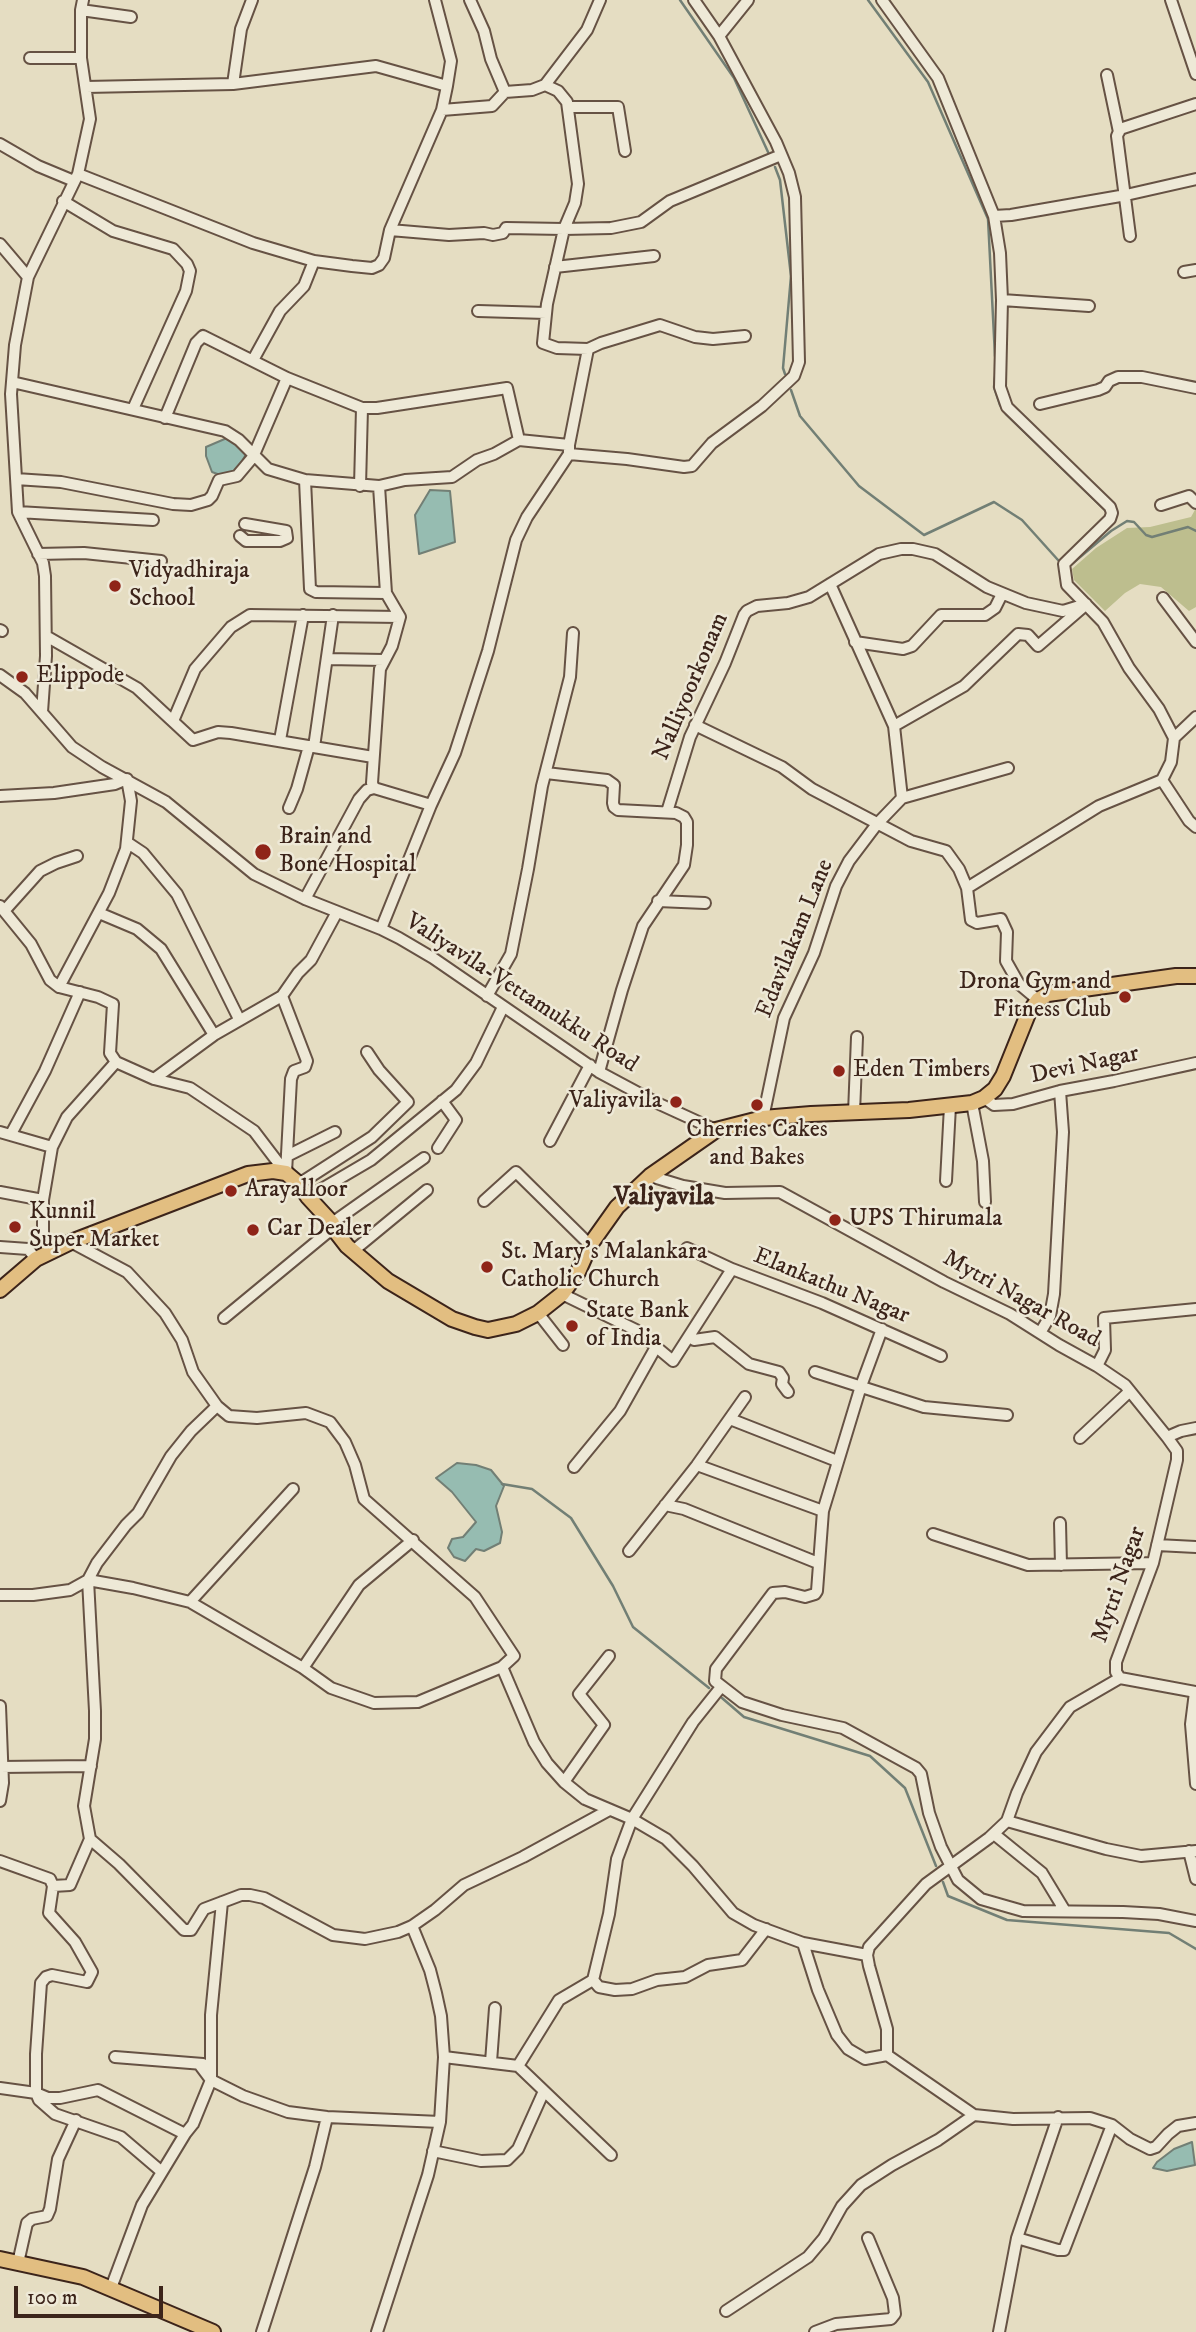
<!DOCTYPE html>
<style>
body{margin:0}
#map{position:relative;width:1196px;height:2332px;overflow:hidden;background:#e5ddc2;font-family:"IM FELL DW Pica",serif}
canvas{display:block}
.scale{position:absolute;left:14px;top:2286px;width:149px;height:32px;box-sizing:border-box;border:4px solid #3c241a;border-top:0;padding-left:9px;font-size:21px;line-height:24px;white-space:nowrap;color:#3c241a;-webkit-text-stroke:5px #eee9d7;paint-order:stroke}
</style>
<div id="map">
<canvas width="1196" height="2332"></canvas>
<div class="scale">100 m</div>
</div>
<script>
const g = document.querySelector('canvas').getContext('2d');
g.lineJoin = 'round';
function fillPath(path, color) { g.fillStyle = color; g.fill(path, 'evenodd'); }
const toPath = rows => new Path2D(rows.map(r => 'M' + r).join(''));
function strokePath(path, color, width, dash) { g.strokeStyle = color; g.lineWidth = width; g.lineCap = dash ? 'butt' : 'round'; g.setLineDash(dash || []); g.stroke(path); }
function write(font, color, halo, rows, align = 'center') {
  g.font = font + ' "IM FELL DW Pica",serif'; g.lineWidth = 5; g.setLineDash([]); g.textBaseline = 'middle'; g.strokeStyle = halo; g.fillStyle = color; for (const [text, x, y, turn = 0] of rows) {
    g.save(); g.translate(x, y); g.rotate((+turn || 0) * Math.PI / 180); g.textAlign = isNaN(turn) ? turn : align; if (halo) g.strokeText(text, 0, 0); g.fillText(text, 0, 0); g.restore();
  }
}
fillPath(toPath([
 [1196,508,1196,607,1189,611,1161,587,1140,584,1125,593,1105,611,1074,580,1072,569,1096,548,1127,528,1150,527,1191,517]
]), '#bdbe8e');
const water = toPath([
 [227,438,247,452,236,473,223,476,212,472,206,456,206,447,227,438],
 [430,490,450,491,455,542,419,554,415,515,430,490],
 [457,1463,476,1465,491,1470,504,1486,496,1506,502,1532,500,1543,484,1551,476,1549,465,1561,454,1557,448,1548,452,1539,463,1537,476,1522,452,1492,436,1478,457,1463],
 [1192,2142,1195,2165,1167,2171,1153,2168,1157,2162,1174,2149,1192,2142]
]);
fillPath(water, '#96bcb1');
strokePath(water, '#727f75', 2);
strokePath(toPath([
 [680,0,734,78,768,152],
 [868,0,928,82,988,219,995,356],
 [775,167,780,180,791,276,783,368,785,374],
 [995,377,994,387,1000,405,1006,414,1106,511],
 [791,390,800,416,859,486,924,535,994,502,1022,520,1058,560],
 [1073,563,1111,531,1127,521,1134,522,1146,535,1152,537,1188,527,1196,531],
 [502,1484,532,1489,571,1518,613,1586,633,1627,709,1688],
 [722,1698,744,1717,870,1756,905,1788,936,1866],
 [943,1882,948,1896,1007,1920,1169,1933,1196,1949]
]), '#727f75', 2.5);
const minor = toPath([
 [470,0,484,31,491,59,505,92],
 [882,0,938,78,994,216,1000,253,1002,300,1000,387,1007,407,1110,507,1112,513,1110,519,1064,564,1067,585,1103,622,1129,668,1159,709,1174,738,1171,762,1162,780,1189,821,1196,827],
 [1171,0,1196,74],
 [81,10,131,17],
 [719,36,748,0],
 [30,58,81,58],
 [1107,75,1119,132],
 [233,84,241,29,252,0],
 [545,85,558,91,567,102,578,184,575,203,564,229,611,228,641,222,670,201,781,155],
 [86,87,233,84,376,66,447,86],
 [568,107,618,107,625,151],
 [442,110,492,106,505,92,532,90,545,85,587,30,600,0],
 [0,144,38,166,74,181],
 [78,174,253,243,314,261,352,266,372,268,379,265,384,258,390,230,449,235,484,233,493,235,503,233,506,228,564,229,547,304,543,343,557,348,588,349],
 [63,201,113,231,173,249,187,264,190,271,186,291,133,409],
 [994,216,1011,215,1126,195,1196,179],
 [390,230,442,110,447,86,451,61,435,0],
 [1130,236,1117,136,1120,129,1196,104],
 [0,244,28,277,15,345,11,394,18,512,43,563,45,576,46,656,42,712],
 [555,267,654,256],
 [1184,272,1196,270],
 [28,277,78,174,90,119,81,58,81,10,83,0],
 [1002,300,1089,306],
 [478,311,546,313],
 [253,360,280,311,304,286,314,261],
 [12,382,225,431,239,440,268,469,305,480,379,486,405,480,452,477,477,460,494,454,519,440],
 [1040,404,1098,390,1105,387,1109,381,1118,377,1142,377,1196,388],
 [165,418,196,343,203,336,287,378,362,408,377,408,507,388,519,440,569,445],
 [569,454,627,459,684,467,692,466,712,443,762,406,794,376,799,362,795,197,789,173,776,142,719,36,694,0],
 [16,479,61,482,173,504,191,505,208,500,212,496,219,480,237,476,253,457,287,378],
 [305,480,310,589,316,592,386,593],
 [360,486,362,408],
 [379,486,386,593,400,617,392,646,380,669,372,783,374,788,431,805],
 [1161,505,1189,496,1196,503],
 [18,512,153,520],
 [240,536,246,541,280,541,287,538,286,531,245,524],
 [38,554,84,553,161,561],
 [830,584,894,726,902,798],
 [1163,598,1196,642],
 [0,630,2,631],
 [46,636,137,688,193,740,218,732,231,733,373,757],
 [855,642,903,649,912,646,941,615,985,615,995,608,1002,594],
 [327,659,384,660],
 [0,675,25,693,72,747,102,767,166,802,254,874,305,899,381,929,399,938,433,958,599,1072,655,1102,716,1130],
 [173,721,195,669,231,627,250,615,400,617],
 [695,725,782,767,812,789,911,841,946,851,959,869,967,888,971,920,977,923,1001,919,1007,932,1006,961,1019,984,1038,1000],
 [894,726,964,686,1018,634,1028,635,1038,646,1082,608],
 [1174,738,1196,717],
 [280,740,303,615],
 [314,747,333,615],
 [546,773,607,780,614,785,613,803,614,807,618,810,676,813,684,817,687,822,687,845,684,865,643,926,622,990,599,1072],
 [0,796,54,793,115,784,127,779,131,801,126,849,109,893,59,987],
 [289,808,297,789,309,746],
 [667,812,690,737,725,663,744,615,747,611,757,606,788,603,809,597,879,554,901,549,913,549,935,554,987,587,1026,603,1063,611,1086,604],
 [128,843,143,853,177,894,239,1019],
 [967,888,1099,806,1162,780],
 [305,899,359,799,367,790,374,788],
 [658,901,705,903],
 [0,906,31,944,50,980,59,987,98,997,113,1004,110,1053,116,1062,154,1079,190,1088,254,1131,286,1173],
 [5,910,40,871,56,863,77,856],
 [99,913,137,929,161,949,214,1035],
 [381,929,431,805,455,753,488,651,516,540,527,517,569,454,569,445,588,349,601,343,660,325,695,337,713,339,745,336],
 [282,996,307,1061,305,1067,294,1071,291,1079,286,1173],
 [487,996,511,954,528,869,542,786,570,677,573,633],
 [154,1079,214,1035,282,996,298,973,311,960,337,912],
 [984,1098,994,1105,1013,1104,1060,1091,1114,1081,1196,1063],
 [972,1103,983,1161,985,1202],
 [854,1113,857,1037],
 [763,1118,784,1018,814,953,836,886,849,861,877,824,902,798,1008,768],
 [0,1132,52,1147],
 [11,1134,45,1071,80,992],
 [550,1141,590,1065],
 [438,1148,456,1120,442,1101],
 [287,1156,335,1132],
 [650,1176,683,1186,725,1193,780,1192,944,1282,1010,1314,1059,1345,1097,1366,1125,1385,1167,1437,1177,1451,1177,1460,1153,1563,1116,1662,1116,1672,1120,1678],
 [946,1181,950,1106],
 [299,1184,372,1137,408,1102,379,1070,367,1052],
 [0,1192,43,1200],
 [308,1197,371,1160,456,1090,476,1063,503,1007],
 [484,1201,516,1172,590,1245],
 [332,1223,424,1158],
 [71,1242,127,1272,165,1313,182,1340,193,1372,217,1406,229,1416,257,1418,306,1413,330,1422,345,1442,355,1465,364,1499,475,1597,514,1656,502,1667,534,1742,547,1763,564,1782,585,1799,632,1819,666,1839,693,1866,733,1913,754,1925,803,1943,818,1990,837,2035,848,2049,865,2059,887,2055,974,2115,1013,2119,1090,2118,1112,2125,1130,2139,1150,2149,1156,2147,1168,2134,1178,2126,1196,2123],
 [0,1247,28,1249,36,1259],
 [687,1248,732,1269],
 [353,1251,427,1190],
 [49,1252,43,1235,43,1200,52,1147,67,1117,116,1062],
 [562,1294,636,1330,673,1361,732,1269,822,1303,941,1356],
 [538,1313,563,1345],
 [224,1318,333,1228],
 [882,1329,861,1386,823,1511,817,1591,815,1594,805,1597,785,1592,773,1593,716,1669,715,1681,742,1702,782,1715,843,1728,916,1768,921,1774,929,1813,941,1847,958,1880,981,1899,1023,1911,1123,1912,1159,1914,1196,1921],
 [1040,1333,1050,1316,1054,1294,1063,1132,1060,1091],
 [690,1336,694,1340,715,1337,749,1364,779,1372,783,1378,782,1384,788,1392],
 [1097,1366,1105,1350,1104,1318,1196,1309],
 [815,1372,924,1407,1007,1415],
 [217,1406,191,1431,171,1456,138,1513,126,1525,97,1563,88,1580,95,1711,95,1739,84,1806,90,1839,119,1864,184,1930,191,1930,204,1909,241,1895,250,1895,264,1898,333,1935,365,1939,398,1932,412,1926,435,1910,464,1885,523,1857,609,1810],
 [730,1419,837,1461],
 [1167,1437,1181,1431,1196,1428],
 [1080,1438,1130,1391],
 [697,1465,823,1511],
 [574,1467,620,1411,656,1347],
 [665,1505,684,1509,818,1563],
 [1060,1523,1061,1565],
 [933,1534,1028,1565,1153,1563],
 [1157,1545,1196,1547],
 [629,1551,697,1465,745,1397],
 [0,1595,33,1595,70,1590,88,1580,133,1588,190,1602,303,1668,359,1585,413,1540],
 [190,1602,293,1489],
 [303,1668,331,1688,374,1703,418,1702,502,1667],
 [1195,1692,1191,1724,1196,1784],
 [0,1706,3,1783,0,1801],
 [0,1767,91,1766],
 [564,1782,604,1725,579,1694,609,1656],
 [1007,1821,1106,1849,1141,1856,1196,1851],
 [994,1834,1042,1873,1065,1911],
 [1189,1851,1196,1879],
 [0,1861,50,1879,53,1886,49,1913,75,1942,92,1972,87,1982,52,1975,46,1977,41,1983,36,2054,36,2093,48,2098,60,2098,98,2090,185,2134],
 [53,1886,70,1885,90,1839],
 [412,1926,430,1970,436,1993,441,2016,444,2057],
 [803,1943,867,1955],
 [593,1980,599,1987,615,1990,632,1989,657,1980,685,1977,708,1965,742,1960,766,1929],
 [887,2055,887,2029,869,1966,867,1955,869,1947,926,1884,989,1838,1007,1821,1017,1793,1036,1752,1070,1707,1120,1678,1196,1692],
 [115,2057,203,2064],
 [491,2062,495,2008],
 [199,2064,211,2080,243,2096,288,2112,327,2117,440,2122,428,2175,377,2332],
 [518,2066,611,2155],
 [0,2088,36,2093,39,2100,55,2114,121,2137,162,2172],
 [440,2122,444,2057,518,2066,559,2000,593,1980,609,1914,617,1859,632,1819,693,1722,721,1687],
 [433,2151,481,2161,507,2160,518,2149,544,2091],
 [1017,2238,1058,2250,1064,2250,1112,2125],
 [18,2263,27,2223,32,2219,47,2216,50,2209,58,2159,76,2120],
 [111,2288,142,2205,185,2134,193,2124,211,2080,211,2015,222,1902],
 [726,2311,808,2257,824,2238,842,2206,861,2185,892,2165,938,2140,974,2115],
 [262,2332,315,2167,327,2117],
 [815,2332,836,2324,891,2319,895,2314,893,2298,868,2238],
 [999,2332,1017,2238,1058,2117]
]);
const major = toPath([
 [0,1290,36,1259,71,1242,248,1174,273,1171,286,1173,299,1184,308,1197,332,1223,333,1228,347,1246,388,1281,452,1319,475,1327,488,1330,516,1324,538,1313,562,1294,578,1272,590,1245,617,1207,650,1176,716,1130,763,1118,811,1114,909,1110,972,1103,984,1098,995,1089,1003,1076,1028,1014,1038,1000,1048,994,1176,976,1196,976],
 [0,2259,83,2277,213,2332]
]);
strokePath(minor, '#665244', 14);
strokePath(major, '#3c241a', 18);
strokePath(minor, '#eee9d7', 10);
strokePath(major, '#e2be81', 14);
for (const [x, y, r, color] of [
 [115,586,7,"#8f2418"],
 [22,677,7,"#8f2418"],
 [263,852,9,"#8f2418"],
 [1125,997,7,"#8f2418"],
 [839,1071,7,"#8f2418"],
 [676,1102,7,"#8f2418"],
 [757,1105,7,"#8f2418"],
 [231,1191,7,"#8f2418"],
 [835,1220,7,"#8f2418"],
 [15,1227,7,"#8f2418"],
 [253,1230,7,"#8f2418"],
 [487,1267,7,"#8f2418"],
 [572,1326,7,"#8f2418"]
]) { const dot = new Path2D(); dot.arc(x, y, r, 0, 2 * Math.PI); g.fillStyle = color; g.fill(dot); strokePath(dot, '#eee9d7', 2.5); }
write('24px', '#3c241a', '#eee9d7', [
 ["Vidyadhiraja",129,572],
 ["School",129,600],
 ["Elippode",36,677],
 ["Brain and",279,838],
 ["Bone Hospital",279,866],
 ["Drona Gym and",1111,983,"right"],
 ["Fitness Club",1111,1011,"right"],
 ["Eden Timbers",853,1071],
 ["Valiyavila",662,1102,"right"],
 ["Cherries Cakes",757,1131,"center"],
 ["and Bakes",757,1159,"center"],
 ["Arayalloor",245,1191],
 ["Kunnil",29,1213],
 ["Super Market",29,1241],
 ["UPS Thirumala",849,1220],
 ["Car Dealer",267,1230],
 ["St. Mary's Malankara",501,1253],
 ["Catholic Church",501,1281],
 ["State Bank",586,1312],
 ["of India",586,1340]
], 'left');
write('24px', '#3c241a', '#eee9d7', [
 ["Nalliyoorkonam",692,687,-67],
 ["Edavilakam Lane",796,939,-68],
 ["Valiyavila-Vettamukku Road",521,994,33],
 ["Devi Nagar",1085,1066,-12],
 ["Elankathu Nagar",831,1287,22],
 ["Mytri Nagar Road",1021,1300,29],
 ["Mytri Nagar",1120,1585,-71]
]);
write('bold 26px', '#3c241a', '#eee9d7', [
 ["Valiyavila",664,1199]
]);
</script>
